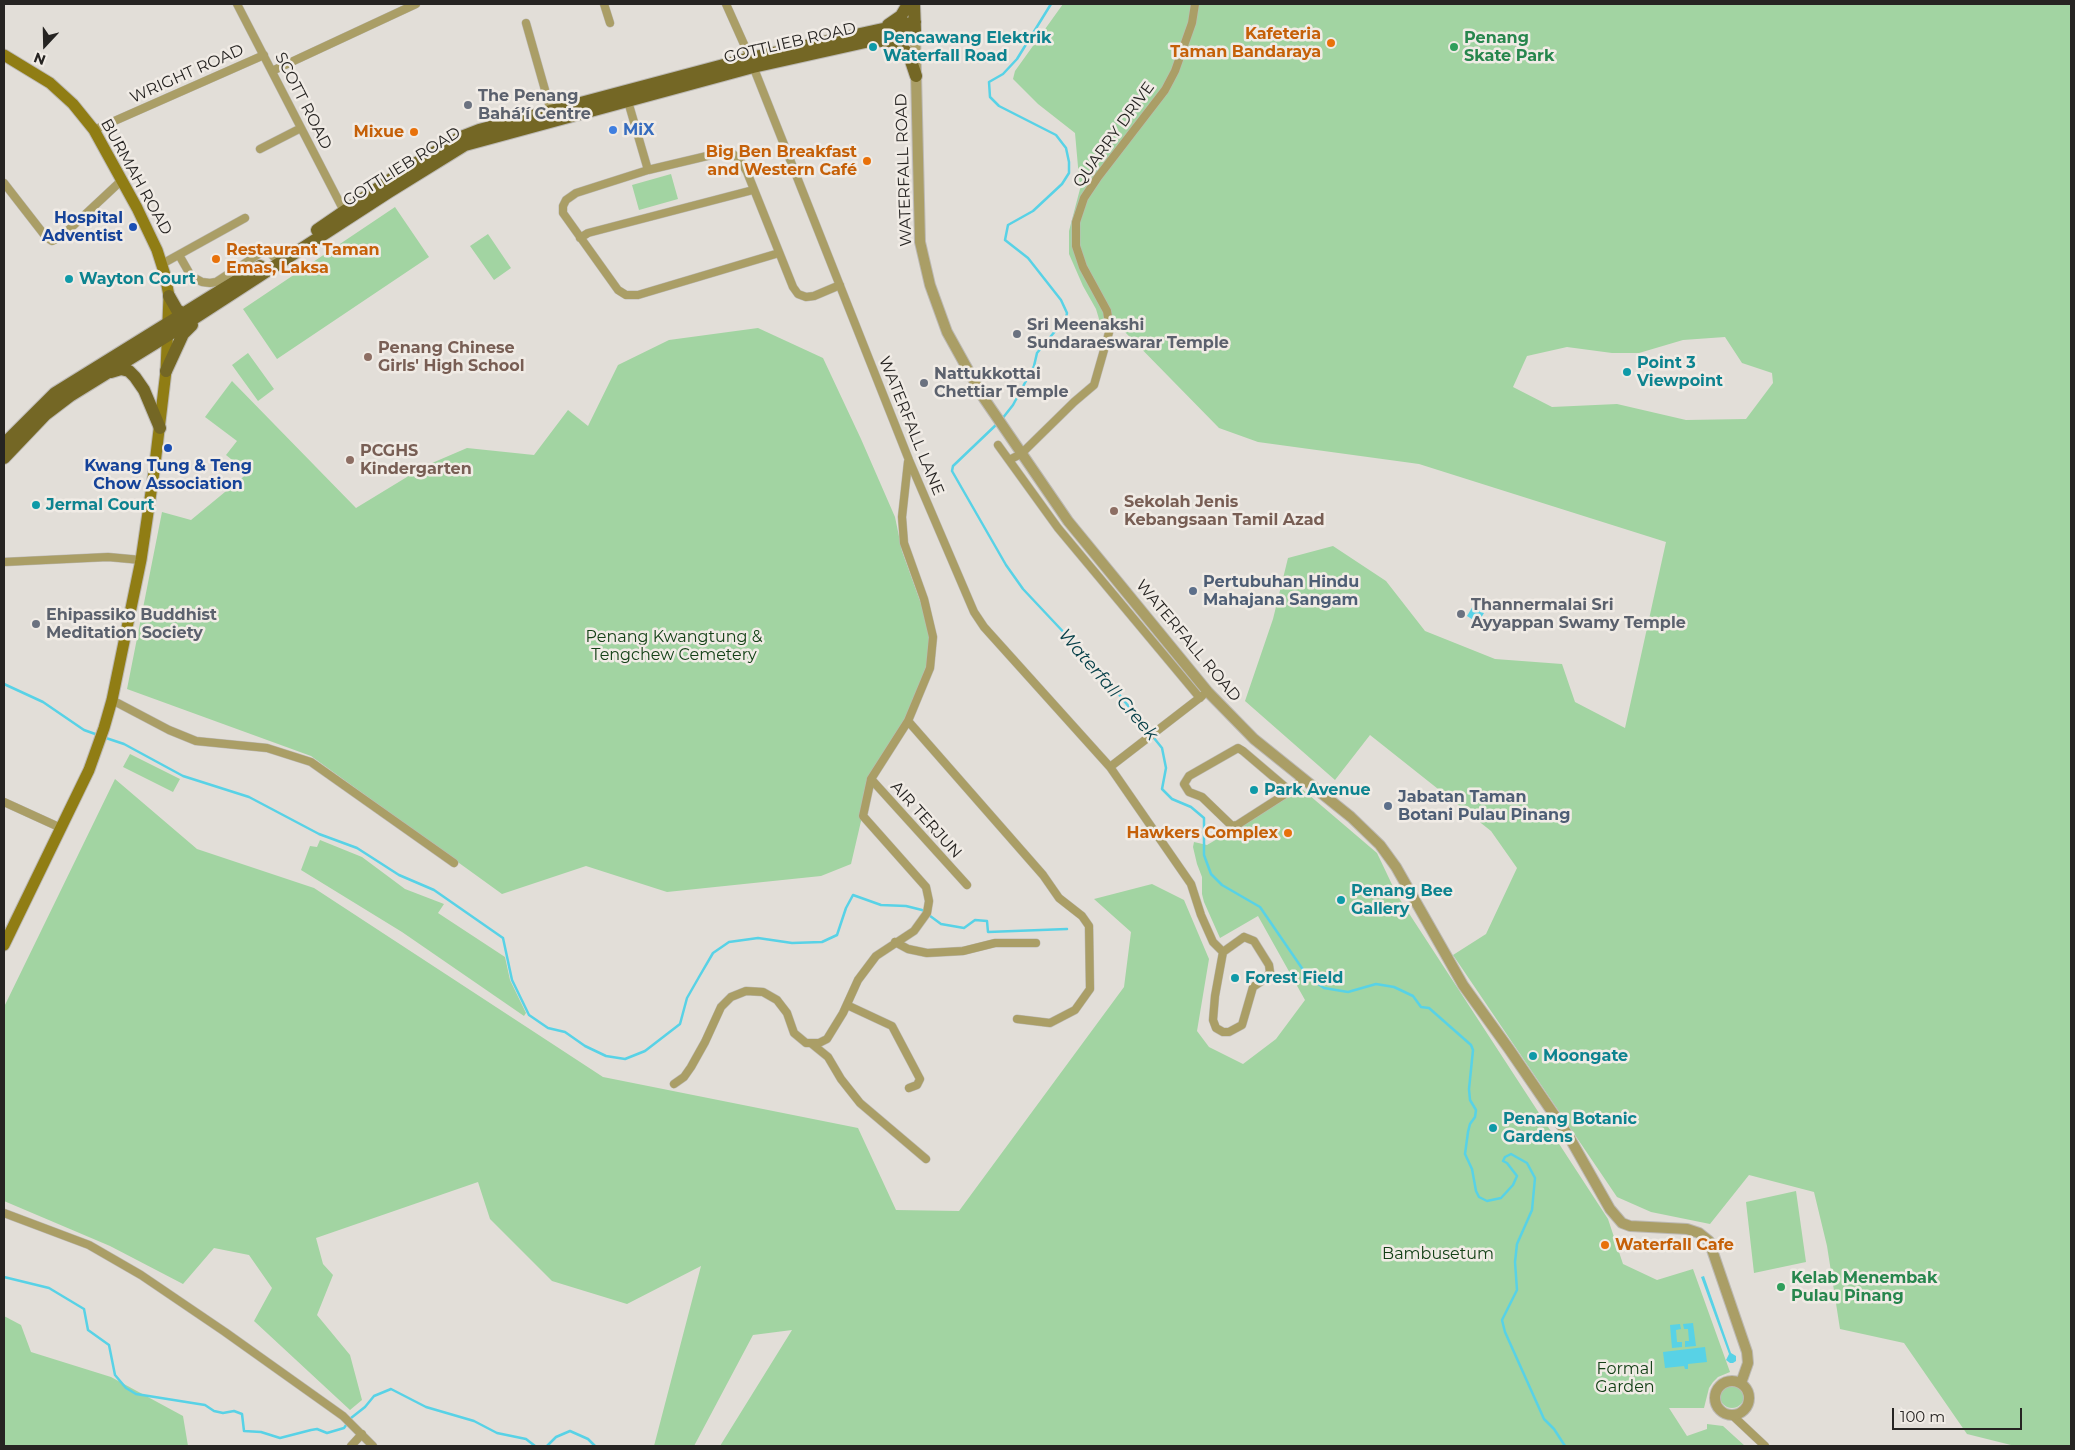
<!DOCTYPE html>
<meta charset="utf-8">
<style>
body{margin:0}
#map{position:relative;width:2075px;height:1450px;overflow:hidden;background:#e2ded8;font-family:Montserrat,sans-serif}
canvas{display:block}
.frame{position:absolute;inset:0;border:5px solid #262422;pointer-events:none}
.north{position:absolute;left:20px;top:20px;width:50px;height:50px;-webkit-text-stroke:4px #f0ebe5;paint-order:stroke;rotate:201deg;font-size:14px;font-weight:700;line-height:20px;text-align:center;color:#262422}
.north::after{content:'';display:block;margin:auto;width:18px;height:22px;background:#262422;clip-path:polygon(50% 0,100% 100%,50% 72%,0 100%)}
.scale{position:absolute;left:1892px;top:1408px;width:130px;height:22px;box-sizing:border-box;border:2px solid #262422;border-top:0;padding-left:6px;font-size:15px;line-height:18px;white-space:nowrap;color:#262422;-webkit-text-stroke:4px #f0ebe5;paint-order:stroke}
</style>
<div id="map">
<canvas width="2075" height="1450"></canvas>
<div class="frame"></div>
<div class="north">N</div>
<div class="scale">100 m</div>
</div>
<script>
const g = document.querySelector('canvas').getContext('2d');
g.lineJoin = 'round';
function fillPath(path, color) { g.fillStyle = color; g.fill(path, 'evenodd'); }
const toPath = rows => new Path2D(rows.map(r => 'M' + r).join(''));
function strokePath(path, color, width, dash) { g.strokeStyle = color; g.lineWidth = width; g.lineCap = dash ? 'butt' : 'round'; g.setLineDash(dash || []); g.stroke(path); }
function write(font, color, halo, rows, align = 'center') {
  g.font = font + ' Montserrat,sans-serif'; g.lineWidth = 5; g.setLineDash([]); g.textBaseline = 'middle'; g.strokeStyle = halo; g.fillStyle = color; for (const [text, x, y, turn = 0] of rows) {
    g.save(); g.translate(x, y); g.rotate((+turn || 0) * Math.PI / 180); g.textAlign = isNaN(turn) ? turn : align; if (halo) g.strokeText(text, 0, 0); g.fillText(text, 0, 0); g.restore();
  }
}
fillPath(toPath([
 [1063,4,2071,4,2071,1446,2015,1446,1967,1434,1904,1343,1840,1329,1827,1246,1814,1192,1749,1175,1710,1224,1651,1212,1617,1197,1453,955,1486,934,1517,868,1491,831,1370,735,1335,780,1245,701,1273,619,1288,558,1333,546,1386,581,1425,631,1495,659,1562,664,1575,702,1625,728,1666,542,1419,464,1258,442,1219,428,1122,329,1102,329,1096,309,1083,286,1069,254,1069,231,1080,189,1075,133,1038,104,1013,79,1015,71],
 [1725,337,1742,363,1772,373,1773,383,1746,419,1686,420,1617,404,1552,407,1513,387,1527,356,1567,347,1612,353,1639,353,1683,340],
 [671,174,678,199,639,210,632,185],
 [395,207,429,257,277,359,243,309],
 [488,234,511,268,494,280,470,246],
 [758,328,823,358,861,439,895,517,902,551,928,623,933,663,913,716,872,774,851,864,821,876,667,892,586,866,502,894,311,756,127,689,162,512,191,520,248,473,226,455,237,441,205,417,232,381,356,508,425,466,467,448,534,455,568,410,588,426,618,365,669,340],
 [248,353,274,389,258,401,232,365],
 [130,754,180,779,173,792,123,767],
 [115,779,197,849,314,888,603,1077,858,1128,896,1210,959,1211,1124,987,1131,932,1094,899,1152,884,1184,900,1209,959,1197,1031,1209,1047,1243,1064,1276,1039,1305,1000,1258,916,1220,938,1204,902,1202,894,1202,877,1197,864,1193,847,1194,842,1207,845,1302,789,1377,853,1397,895,1608,1219,1623,1264,1657,1280,1693,1269,1730,1372,1718,1377,1713,1382,1709,1388,1704,1408,1669,1408,1687,1436,1707,1429,1707,1424,1723,1426,1745,1446,720,1446,792,1330,753,1335,694,1446,654,1446,701,1266,627,1304,552,1281,490,1219,478,1182,316,1238,323,1264,333,1275,317,1315,350,1355,362,1400,350,1410,254,1321,272,1288,249,1255,214,1248,183,1284,110,1246,4,1201,4,1007],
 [320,840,362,857,405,889,444,904,438,913,505,957,510,980,526,1013,524,1016,402,932,301,870,310,846,317,847],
 [1796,1191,1806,1262,1754,1273,1746,1202],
 [4,1316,21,1325,31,1352,111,1377,183,1416,188,1446,4,1446],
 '1720 1396a12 12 0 1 1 24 0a12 12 0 1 1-24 0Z'
]), '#a2d4a2');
fillPath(toPath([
 [1473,606,1484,613,1478,623,1467,616],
 [1704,1276,1731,1353,1736,1356,1736,1361,1733,1363,1730,1363,1726,1360,1729,1354,1701,1277],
 [1693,1323,1696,1346,1685,1347,1685,1341,1689,1341,1688,1329,1684,1329,1683,1324],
 [1680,1324,1681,1329,1676,1330,1677,1342,1682,1342,1682,1347,1672,1348,1670,1325],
 [1705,1347,1707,1362,1688,1364,1688,1369,1685,1369,1684,1366,1665,1368,1663,1352]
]), '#58d2e6');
strokePath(toPath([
 [1002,419,1013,405,1034,366,1037,353,1066,318,1067,313,1061,300,1028,258,1005,240,1008,225,1033,211,1062,184,1069,173,1069,162,1066,148,1056,135,999,106,990,97,989,82,1003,74,1017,59,1051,4],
 [998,423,953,466,952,471,1006,565,1023,589,1101,672,1162,748,1166,768,1162,789,1172,799,1191,807,1204,818,1204,855,1211,874,1222,885,1260,907,1308,977,1324,988,1348,992,1376,984,1394,987,1413,996,1421,1007,1429,1008,1471,1045,1473,1050,1469,1089,1470,1100,1476,1110,1475,1117,1470,1124,1468,1132,1465,1154,1472,1169,1476,1191,1479,1197,1487,1201,1501,1198,1513,1185,1517,1176,1507,1163,1503,1161,1505,1157,1511,1154,1527,1163,1535,1178,1532,1210,1517,1244,1515,1262,1517,1290,1502,1320,1505,1332,1544,1419,1554,1429,1565,1446],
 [4,684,43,702,84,730,98,735],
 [103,737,124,744,183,776,249,797,319,834,357,848,399,875,434,890,503,938,512,980,529,1015,548,1028,565,1032,585,1046,606,1056,625,1059,645,1051,680,1024,687,998,699,977,713,953,729,942,758,938,792,943,822,942,837,935,846,908,853,895,881,905,906,906,922,910,941,924,964,928,975,920,987,921,988,932,1067,929],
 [4,1277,49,1288,84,1309,88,1330,109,1345,115,1375,126,1388,136,1394,205,1405,214,1411,223,1413,234,1411,242,1414,244,1431,261,1432,280,1438,311,1430,317,1429,327,1433,344,1428,351,1418,365,1407,374,1396,391,1389,426,1407,474,1421,497,1433,526,1439,535,1446],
 [547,1446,556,1437,570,1431,588,1439,595,1446]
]), '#58d2e6', 2.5);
const minor = toPath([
 [237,4,345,213],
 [604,4,610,23],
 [726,4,747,51,909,460,974,612,984,627,1110,767,1191,884,1201,915,1213,942,1223,952],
 [526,23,551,111],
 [272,71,416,4],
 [627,98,648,170],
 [94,130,264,55],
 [260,149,301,128],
 [4,183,46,237,52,241,61,237,122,180],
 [580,238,588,233,753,190],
 [779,253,638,295,626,295,618,290,563,213,563,206,566,200,576,193,648,170,724,152,733,154,740,160,747,172,793,287,798,294,806,297,814,296,840,285],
 [179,255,191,276,202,282,210,283,216,282,262,252,269,252,274,257],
 [162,264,245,218],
 [998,445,1058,528,1200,698],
 [1009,460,1021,454,1074,402,1094,385,1110,329,1107,311,1083,267,1076,246,1076,222,1084,198,1098,177,1165,90,1175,71,1192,23,1195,4],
 [4,562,108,557,141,560],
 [112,700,169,730,196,741,267,748,311,762,454,863],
 [908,721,1043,875,1059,898,1082,916,1089,926,1090,989,1075,1010,1050,1023,1017,1019],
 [1110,767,1202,696],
 [871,779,967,885],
 [1290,791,1237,825,1232,826,1202,797,1189,792,1184,784,1189,776,1238,748,1243,751,1290,791,1303,778],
 [4,802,61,828],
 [1244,937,1254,941,1269,965,1270,972,1266,978,1253,987,1242,1025,1229,1032,1223,1032,1216,1028,1213,1020,1215,996,1223,952,1244,937],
 [895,942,908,949,927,953,963,951,995,943,1036,943],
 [847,1005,892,1026,920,1079,917,1085,909,1088],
 [812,1044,828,1057,841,1079,860,1103,926,1159],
 [674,1084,684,1077,691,1067,705,1042,721,1007,731,997,746,991,763,992,777,1000,787,1013,794,1033,806,1043,819,1043,827,1039,843,1013,858,980,876,956,914,931,927,913,929,901,926,887,863,816,871,779,908,721,930,668,933,637,924,599,904,543,902,517,908,462],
 [4,1213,89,1245,141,1275,225,1332,343,1416,373,1446],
 [1732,1415,1765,1446],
 [351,1446,362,1434]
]);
const tertiary = toPath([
 [915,31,920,242,930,285,947,332,983,397,1068,521,1208,692,1254,739,1351,817,1380,845,1396,867,1463,985,1509,1049,1568,1135,1610,1209,1622,1223,1630,1226,1687,1229,1699,1233,1709,1241,1747,1352,1748,1363,1741,1383],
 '1715 1398a17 17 0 1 1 34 0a17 17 0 1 1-34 0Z'
]);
const secondary = toPath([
 [4,55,50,83,73,104,94,130,137,208,157,250,165,275,169,296,166,371,154,472,141,560,112,700,104,728,89,770,4,945]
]);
const primary = toPath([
 [888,25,901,16,908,4],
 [881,41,890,41,902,46,910,58,916,76],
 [317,230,406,169,461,137,479,130,750,58,915,22],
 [169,296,177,310,189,317],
 [166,371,183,334,192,325],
 [111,372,121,369,129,371,135,377,144,390,160,428],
 [4,444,55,393,260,266],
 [4,458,45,415,70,396,167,336,389,192,465,145,753,67,915,31,914,4]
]);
strokePath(minor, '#bcb9b4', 9);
strokePath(tertiary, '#bcb9b4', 12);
strokePath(secondary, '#bcb9b4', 13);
strokePath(primary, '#bcb9b4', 14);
strokePath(minor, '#aa9e66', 8);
strokePath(tertiary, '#aa9e66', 10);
strokePath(secondary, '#907d14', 11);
strokePath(primary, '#746725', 12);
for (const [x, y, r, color] of [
 [1331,43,5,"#e8710a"],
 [873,47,5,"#0f9aa8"],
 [1454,47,5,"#2e9e5b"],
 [468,105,5,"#6b7280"],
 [613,130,5,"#3f7fe0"],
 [414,132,5,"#e8710a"],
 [867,161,5,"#e8710a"],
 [133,227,5,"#1a4fb4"],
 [216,259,5,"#e8710a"],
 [69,279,5,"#0f9aa8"],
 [1017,334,5,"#6b7280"],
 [368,357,5,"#8d6e63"],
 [1627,372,5,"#0f9aa8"],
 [924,383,5,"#6b7280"],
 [168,448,5,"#1a4fb4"],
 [350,460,5,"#8d6e63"],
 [36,505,5,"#0f9aa8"],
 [1114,511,5,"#8d6e63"],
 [1193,591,5,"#5c6f8a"],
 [1461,614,5,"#6b7280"],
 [36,624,5,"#6b7280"],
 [1254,790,5,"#0f9aa8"],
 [1388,806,5,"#5c6f8a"],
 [1288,833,5,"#e8710a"],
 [1341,900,5,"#0f9aa8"],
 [1235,978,5,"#0f9aa8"],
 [1533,1056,5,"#0f9aa8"],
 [1493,1128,5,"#0f9aa8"],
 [1605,1245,5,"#e8710a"],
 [1781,1287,5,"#2e9e5b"]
]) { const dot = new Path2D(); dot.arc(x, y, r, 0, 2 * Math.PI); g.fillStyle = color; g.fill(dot); strokePath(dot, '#f0ebe5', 2); }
write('bold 16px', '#c56008', '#f0ebe5', [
 ["Kafeteria",1321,34],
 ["Taman Bandaraya",1321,52],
 ["Mixue",404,132],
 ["Big Ben Breakfast",857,152],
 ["and Western Café",857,170],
 ["Restaurant Taman",226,250,"left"],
 ["Emas, Laksa",226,268,"left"],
 ["Hawkers Complex",1278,833],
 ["Waterfall Cafe",1615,1245,"left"]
], 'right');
write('bold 16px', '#0d838f', '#f0ebe5', [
 ["Pencawang Elektrik",883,38],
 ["Waterfall Road",883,56],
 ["Wayton Court",79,279],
 ["Point 3",1637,363],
 ["Viewpoint",1637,381],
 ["Jermal Court",46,505],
 ["Park Avenue",1264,790],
 ["Penang Bee",1351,891],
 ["Gallery",1351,909],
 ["Forest Field",1245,978],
 ["Moongate",1543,1056],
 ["Penang Botanic",1503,1119],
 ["Gardens",1503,1137]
], 'left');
write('bold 16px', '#27864d', '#f0ebe5', [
 ["Penang",1464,38],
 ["Skate Park",1464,56],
 ["Kelab Menembak",1791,1278],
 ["Pulau Pinang",1791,1296]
], 'left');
write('16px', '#262422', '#f0ebe5', [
 ["GOTTLIEB ROAD",790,43,-13],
 ["WRIGHT ROAD",187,74,-24],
 ["SCOTT ROAD",303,101,63],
 ["QUARRY DRIVE",1114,135,-54],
 ["GOTTLIEB ROAD",402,167,-32],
 ["WATERFALL ROAD",904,170,-92],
 ["BURMAH ROAD",136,177,61],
 ["WATERFALL LANE",911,426,68],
 ["WATERFALL ROAD",1188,641,50],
 ["AIR TERJUN",926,820,48]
]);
write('bold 16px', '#5b616d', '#f0ebe5', [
 ["The Penang",478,96],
 ["Bahá’í Centre",478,114],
 ["Sri Meenakshi",1027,325],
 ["Sundaraeswarar Temple",1027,343],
 ["Nattukkottai",934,374],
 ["Chettiar Temple",934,392],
 ["Thannermalai Sri",1471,605],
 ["Ayyappan Swamy Temple",1471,623],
 ["Ehipassiko Buddhist",46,615],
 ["Meditation Society",46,633]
], 'left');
write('bold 16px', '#366cbe', '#f0ebe5', [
 ["MiX",623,130]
], 'left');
write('bold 16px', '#164399', '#f0ebe5', [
 ["Hospital",123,218],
 ["Adventist",123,236],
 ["Kwang Tung & Teng",168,466,"center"],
 ["Chow Association",168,484,"center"]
], 'right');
write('bold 16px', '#785e54', '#f0ebe5', [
 ["Penang Chinese",378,348],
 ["Girls' High School",378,366],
 ["PCGHS",360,451],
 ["Kindergarten",360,469],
 ["Sekolah Jenis",1124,502],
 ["Kebangsaan Tamil Azad",1124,520]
], 'left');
write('bold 16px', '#4e5e75', '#f0ebe5', [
 ["Pertubuhan Hindu",1203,582],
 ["Mahajana Sangam",1203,600],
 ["Jabatan Taman",1398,797],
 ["Botani Pulau Pinang",1398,815]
], 'left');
write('16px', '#134016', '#f0ebe5', [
 ["Penang Kwangtung &",674,637],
 ["Tengchew Cemetery",674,655],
 ["Bambusetum",1438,1254],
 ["Formal",1625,1369],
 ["Garden",1625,1387]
]);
write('italic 18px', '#08414a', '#f0ebe5', [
 ["Waterfall Creek",1108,685,49]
]);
</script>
